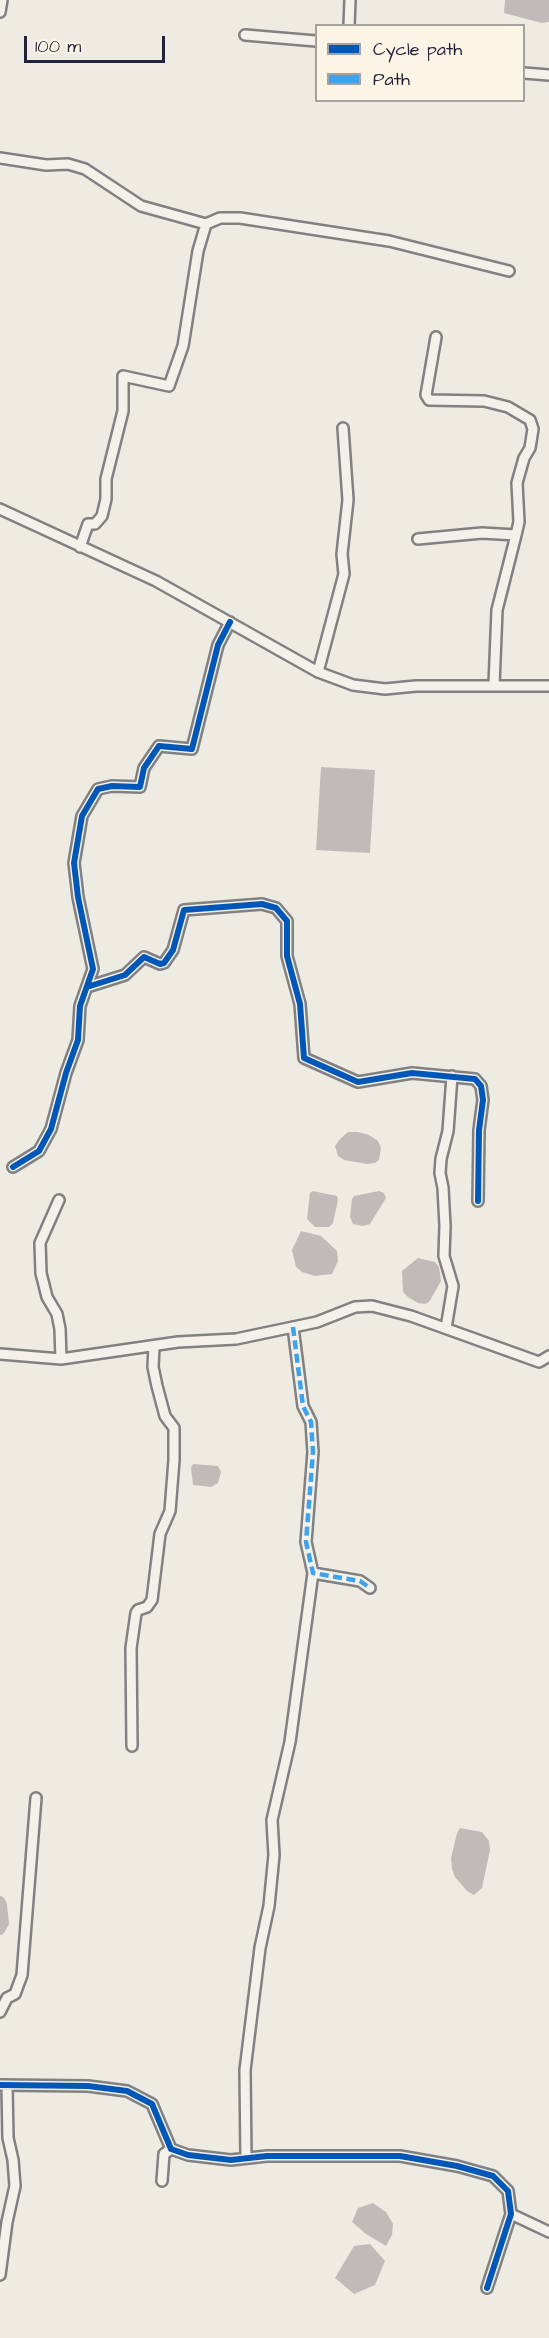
<!DOCTYPE html>
<style>
body{margin:0}
#map{position:relative;width:549px;height:2338px;overflow:hidden;background:#eeebe3;font-family:"Architects Daughter",sans-serif}
canvas{display:block}
.legend{position:absolute;left:315px;top:24px;width:210px;height:78px;box-sizing:border-box;background:#fcf5e5;border:2px solid #a5a1a1;margin:0;padding:8px 10px;list-style:none;font-size:18px;color:#22223b}
.legend li{display:flex;align-items:center;gap:12px;height:30px}
.legend b{width:30px;border:2px solid #a5a1a1}
.scale{position:absolute;left:24px;top:36px;width:141px;height:27px;box-sizing:border-box;border:3px solid #22223b;border-top:0;padding-left:8px;font-size:18px;line-height:21px;white-space:nowrap;color:#22223b;-webkit-text-stroke:4px #fcf5e5;paint-order:stroke}
</style>
<div id="map">
<canvas width="549" height="2338"></canvas>
<ul class="legend">
<li><b style="height:8px;background:#0057b8"></b>Cycle path</li>
<li><b style="height:8px;background:#3ea2ec"></b>Path</li>
</ul>
<div class="scale">100 m</div>
</div>
<script>
const g = document.querySelector('canvas').getContext('2d');
g.lineJoin = 'round';
function fillPath(path, color) { g.fillStyle = color; g.fill(path, 'evenodd'); }
const toPath = rows => new Path2D(rows.map(r => 'M' + r).join(''));
function strokePath(path, color, width, dash) { g.strokeStyle = color; g.lineWidth = width; g.lineCap = dash ? 'butt' : 'round'; g.setLineDash(dash || []); g.stroke(path); }
fillPath(toPath([
 [505,0,549,0,549,22,542,23,504,13],
 [321,767,375,770,370,853,316,850],
 [348,1132,358,1132,369,1135,378,1141,381,1148,379,1160,375,1163,367,1164,344,1160,338,1156,335,1146,340,1139],
 [313,1191,337,1196,338,1200,333,1223,329,1227,315,1227,307,1219,310,1193],
 [379,1191,384,1193,386,1198,370,1224,363,1226,353,1224,350,1217,352,1199,354,1196],
 [301,1231,321,1236,337,1251,338,1261,332,1274,315,1276,302,1272,296,1267,292,1250],
 [418,1258,435,1262,439,1267,441,1281,429,1302,425,1304,418,1303,408,1297,403,1292,402,1271],
 [193,1464,218,1466,221,1472,218,1483,211,1487,193,1485,191,1468],
 [460,1828,482,1832,489,1841,490,1850,482,1888,474,1895,467,1891,455,1877,452,1869,451,1858,457,1833],
 [373,2203,386,2212,393,2224,392,2235,386,2246,366,2234,352,2222,358,2208],
 [370,2244,385,2261,375,2285,354,2294,335,2278,354,2246]
]), '#c0bbb8');
strokePath(toPath([
 [0,1901,2,1905,4,1923,0,1930]
]), '#c0bbb8', 10);
const minor = toPath([
 [0,12,2,0],
 [349,26,350,0],
 [245,35,316,41],
 [524,73,549,75],
 [0,158,46,165,68,164,85,169,141,206,206,224,198,251,183,346,169,386,123,376,123,411,106,479,106,499,102,516,95,524,88,524,80,547],
 [206,224,220,218,240,218,389,241,509,271],
 [0,509,156,581,318,672,353,685,385,689,416,686,549,686],
 [418,539,482,533,516,535,519,522,517,483,524,458,530,448,533,429,530,420,508,407,484,401,429,400,426,395,436,337],
 [318,672,344,574,342,554,348,500,343,428],
 [494,685,497,610,516,535],
 [87,987,125,975,144,957,160,964,164,963,173,950,184,910,262,904,276,908,287,921,287,956,300,1004,304,1058,358,1082,412,1073,475,1079,481,1086,483,1100,479,1130,478,1201],
 [13,1167,39,1151,51,1129,66,1073,78,1040,80,1006,93,969,78,897,74,863,82,816,98,789,112,786,140,787,144,768,159,746,192,749,218,645,230,622],
 [59,1200,40,1243,41,1273,47,1297,57,1314,60,1329,61,1359],
 [293,1327,303,1406,311,1422,313,1452,306,1542,313,1573,360,1581,370,1588],
 [446,1328,453,1286,444,1256,445,1226,443,1188,440,1173,441,1159,448,1131,452,1076],
 [0,1354,61,1359,178,1342,236,1339,317,1322,355,1307,372,1306,411,1316,539,1362,549,1356],
 [132,1746,131,1648,136,1613,138,1610,147,1607,152,1600,160,1534,170,1511,174,1460,174,1428,165,1416,157,1386,153,1367,154,1346],
 [0,2012,7,1998,15,1994,22,1975,36,1798],
 [0,2085,88,2086,127,2091,152,2104,171,2149,188,2155,231,2160,267,2156,400,2156,457,2166,493,2176,508,2191,511,2214,487,2288],
 [246,2158,245,2070,260,1948,269,1906,274,1855,272,1820,290,1742,313,1573],
 [162,2181,164,2154,171,2149],
 [511,2214,549,2232],
 [0,2275,7,2222,15,2186,13,2160,8,2138,7,2086]
]);
strokePath(minor, '#828182', 14);
strokePath(minor, '#f4f1eb', 9);
strokePath(toPath([
 [293,1327,303,1406,311,1422,313,1452,306,1542,313,1573,360,1581,370,1588]
]), '#3ea2ec', 4.5, [9, 4.5]);
strokePath(toPath([
 [87,987,125,975,144,957,160,964,164,963,173,950,184,910,262,904,276,908,287,921,287,956,300,1004,304,1058,358,1082,412,1073,475,1079,481,1086,483,1100,479,1130,478,1201],
 [13,1167,39,1151,51,1129,66,1073,78,1040,80,1006,93,969,78,897,74,863,82,816,98,789,112,786,140,787,144,768,159,746,192,749,218,645,230,622],
 [0,2085,88,2086,127,2091,152,2104,171,2149,188,2155,231,2160,267,2156,400,2156,457,2166,493,2176,508,2191,511,2214,487,2288]
]), '#0057b8', 6);
</script>
